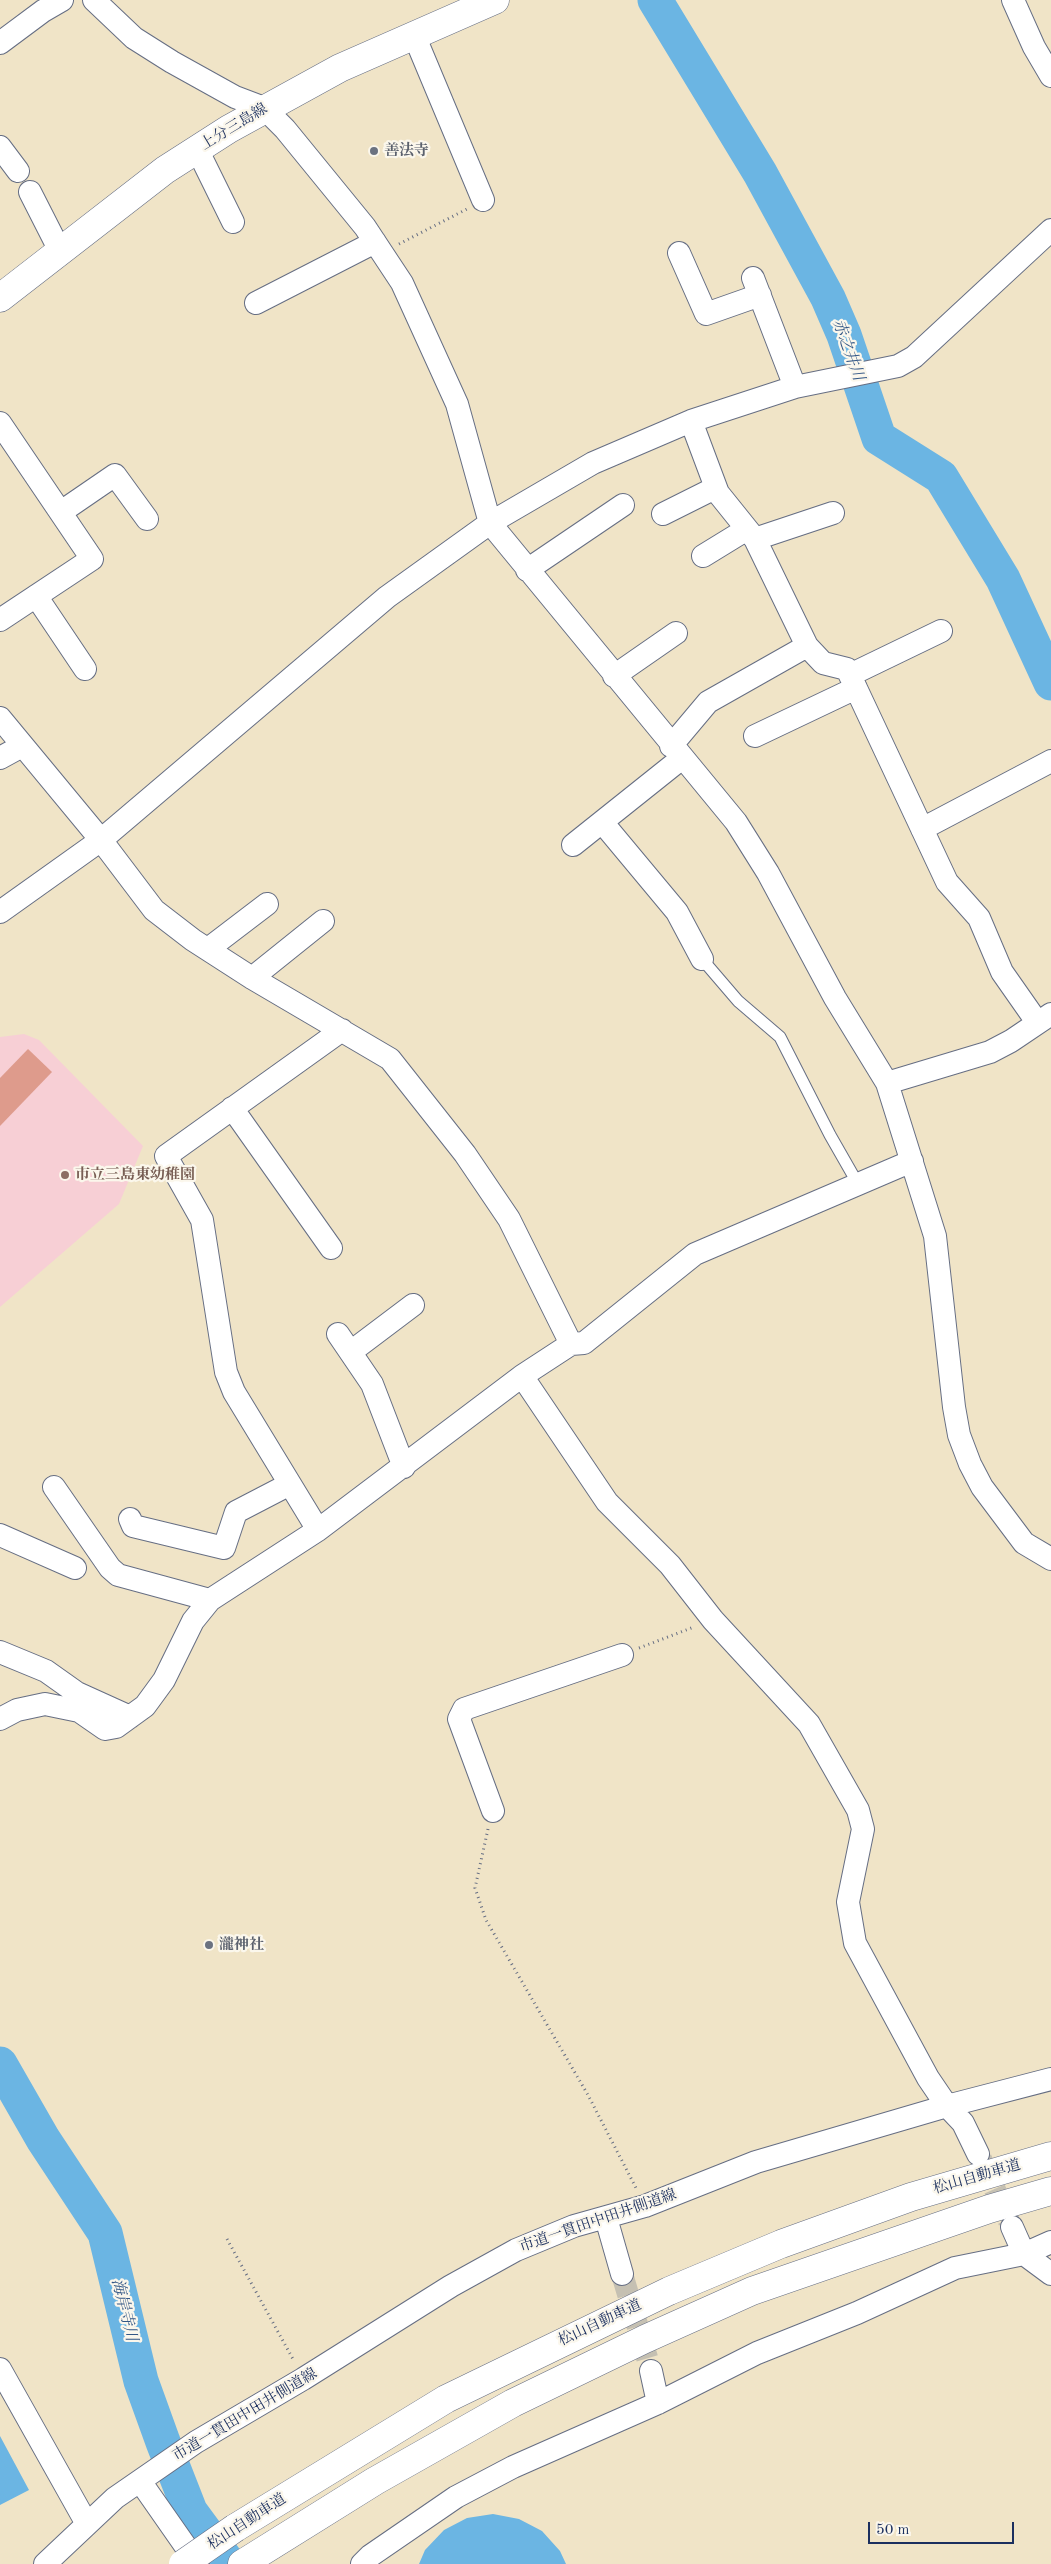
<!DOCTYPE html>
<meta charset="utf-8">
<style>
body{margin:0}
#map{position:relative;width:1051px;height:2564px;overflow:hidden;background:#f0e4c7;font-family:"Old Standard TT",serif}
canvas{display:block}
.scale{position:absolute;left:868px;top:2522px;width:146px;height:22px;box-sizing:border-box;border:2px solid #1b2f5e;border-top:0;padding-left:6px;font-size:15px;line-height:18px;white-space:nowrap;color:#1b2f5e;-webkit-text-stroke:4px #fbf7ec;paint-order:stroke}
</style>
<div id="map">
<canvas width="1051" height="2564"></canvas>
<div class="scale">50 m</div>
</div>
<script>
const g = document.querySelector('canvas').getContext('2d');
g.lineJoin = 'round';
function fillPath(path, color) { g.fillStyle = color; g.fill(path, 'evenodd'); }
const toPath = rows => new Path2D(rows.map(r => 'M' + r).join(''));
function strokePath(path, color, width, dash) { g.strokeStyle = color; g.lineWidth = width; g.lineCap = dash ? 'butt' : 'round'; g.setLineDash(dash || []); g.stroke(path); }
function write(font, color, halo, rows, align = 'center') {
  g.font = font + ' "Old Standard TT","Noto Serif JP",serif'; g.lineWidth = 4.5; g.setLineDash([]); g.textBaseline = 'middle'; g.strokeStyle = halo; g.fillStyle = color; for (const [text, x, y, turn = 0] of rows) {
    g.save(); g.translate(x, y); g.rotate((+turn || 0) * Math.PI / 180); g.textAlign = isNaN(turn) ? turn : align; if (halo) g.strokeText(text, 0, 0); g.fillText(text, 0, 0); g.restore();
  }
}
fillPath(toPath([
 [24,1034,39,1040,143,1146,119,1204,0,1307,0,1037]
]), '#f7cfd5');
fillPath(toPath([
 [0,2436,29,2490,0,2505],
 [493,2514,519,2519,542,2531,560,2551,566,2564,419,2564,425,2550,444,2530,467,2518]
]), '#6bb5e3');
strokePath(toPath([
 [655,0,760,173,828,298,844,335,879,438,941,477,1003,579,1051,683],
 [0,2064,43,2139,105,2233,141,2381,163,2442,190,2511,229,2564]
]), '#6bb5e3', 35);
fillPath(toPath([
 [28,1049,52,1072,0,1126,0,1078]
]), '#de9b8c');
strokePath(toPath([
 [981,2159,1009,2221],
 [622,2274,651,2371]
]), '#c5c0b2', 22, [22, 11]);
const lane = toPath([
 [702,959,738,1001,780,1037,830,1135,858,1184]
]);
const street = toPath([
 [94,0,134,38,172,62,235,97,264,108,285,129,365,227,402,283,457,404,490,523,736,822,768,873,835,998,887,1083,935,1236,954,1407,959,1435,970,1464,982,1487,1024,1543,1051,1559],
 [1013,0,1034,47,1051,76],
 [414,35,483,200],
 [0,43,43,11,62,0],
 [0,147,18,171],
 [197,149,233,222],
 [30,192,60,251],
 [679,253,706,314,760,295],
 [753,278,795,387],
 [256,303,375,242],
 [691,421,718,493,755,539,807,646,823,663,847,669,947,882,979,918,1002,972,1037,1022],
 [0,423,92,559,0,620],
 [61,512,115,475,147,519],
 [663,514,715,488],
 [755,539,833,513],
 [703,556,747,529],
 [527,570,623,505],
 [36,596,85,669],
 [850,675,941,631],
 [614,676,676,633],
 [0,718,101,840,154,910,193,940,252,978,390,1059,465,1154,509,1219,571,1344],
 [755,736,856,688],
 [671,746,708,702,807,646],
 [0,758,22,746],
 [602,822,677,912,702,959],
 [922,829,1051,761],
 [573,845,682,758],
 [0,912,101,840,387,597,490,523,593,463,691,421,795,387,898,366,914,357,1051,230],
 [208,949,267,904],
 [252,978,323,921],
 [887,1083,990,1052,1011,1041,1051,1014],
 [232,1108,331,1248],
 [912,1161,695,1254,584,1343,571,1344,522,1376,607,1502,670,1565,713,1620,809,1724,858,1810,863,1829,848,1902,855,1943,928,2078,947,2106,963,2123,978,2154],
 [338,1334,372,1384,404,1467],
 [352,1351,413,1305],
 [54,1487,110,1568,118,1575,210,1600],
 [130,1519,133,1526,224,1548,236,1512,288,1485],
 [318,1530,234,1392,226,1372,202,1220,166,1156,342,1030],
 [0,1535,75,1568],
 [0,1652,46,1671,77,1693,130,1717],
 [0,1719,17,1710,45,1704,79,1711,105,1729,116,1727,145,1706,164,1680,193,1621,210,1600,318,1530,522,1376],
 [493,1811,459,1719,464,1709,622,1655],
 [606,2218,622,2274],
 [1012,2227,1024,2254,1051,2274],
 [0,2369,87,2524],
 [651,2371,658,2403],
 [140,2481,198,2564],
 [45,2564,115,2498,196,2442,303,2379,451,2286,516,2250,574,2226,645,2206,756,2162,947,2106,1051,2079],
 [362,2564,370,2556,456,2497,513,2467,658,2403,757,2353,857,2313,955,2268,1024,2254,1051,2242]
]);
const secondary = toPath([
 [0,298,165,170,229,129,340,68,495,0]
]);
const highway = toPath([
 [235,2528,446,2399,669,2291,781,2244,911,2197,1051,2156],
 [242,2564,375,2481,513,2403,645,2339,752,2291,989,2209,1051,2191]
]);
strokePath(lane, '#666e83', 13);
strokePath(street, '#666e83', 24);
strokePath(secondary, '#666e83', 29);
strokePath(highway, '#666e83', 29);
strokePath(toPath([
 [399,244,467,209],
 [639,1648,694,1627],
 [488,1829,475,1888,486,1920,588,2095,636,2188],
 [227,2239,294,2361]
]), '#666e83', 3, [1, 4]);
strokePath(lane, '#fff', 11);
strokePath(street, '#fff', 22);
strokePath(secondary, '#fff', 28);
strokePath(highway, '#fff', 28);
const highwayBridge = toPath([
 [183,2564,235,2528]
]);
strokePath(highwayBridge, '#666e83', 29, []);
strokePath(highwayBridge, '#fff', 28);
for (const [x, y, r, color] of [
 [374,151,5,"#6b7280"],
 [65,1175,5,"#8d6e63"],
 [209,1945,5,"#6b7280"]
]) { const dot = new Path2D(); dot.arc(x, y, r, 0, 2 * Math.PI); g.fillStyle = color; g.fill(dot); strokePath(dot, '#fbf7ec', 2); }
write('15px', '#1b2f5e', '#fbf7ec', [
 ["上分三島線",234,127,-31],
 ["松山自動車道",977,2177,-16],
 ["市道一貫田中田井側道線",598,2221,-19],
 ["松山自動車道",600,2323,-25],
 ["市道一貫田中田井側道線",245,2415,-31],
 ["松山自動車道",247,2522,-33]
]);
write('bold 15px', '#5b616d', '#fbf7ec', [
 ["善法寺",384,151],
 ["瀧神社",219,1945]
], 'left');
write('bold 15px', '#785e54', '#fbf7ec', [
 ["市立三島東幼稚園",75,1175]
], 'left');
write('italic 16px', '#335786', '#fbf7ec', [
 ["赤之井川",848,350,70],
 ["海岸寺川",124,2310,76]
]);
</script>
